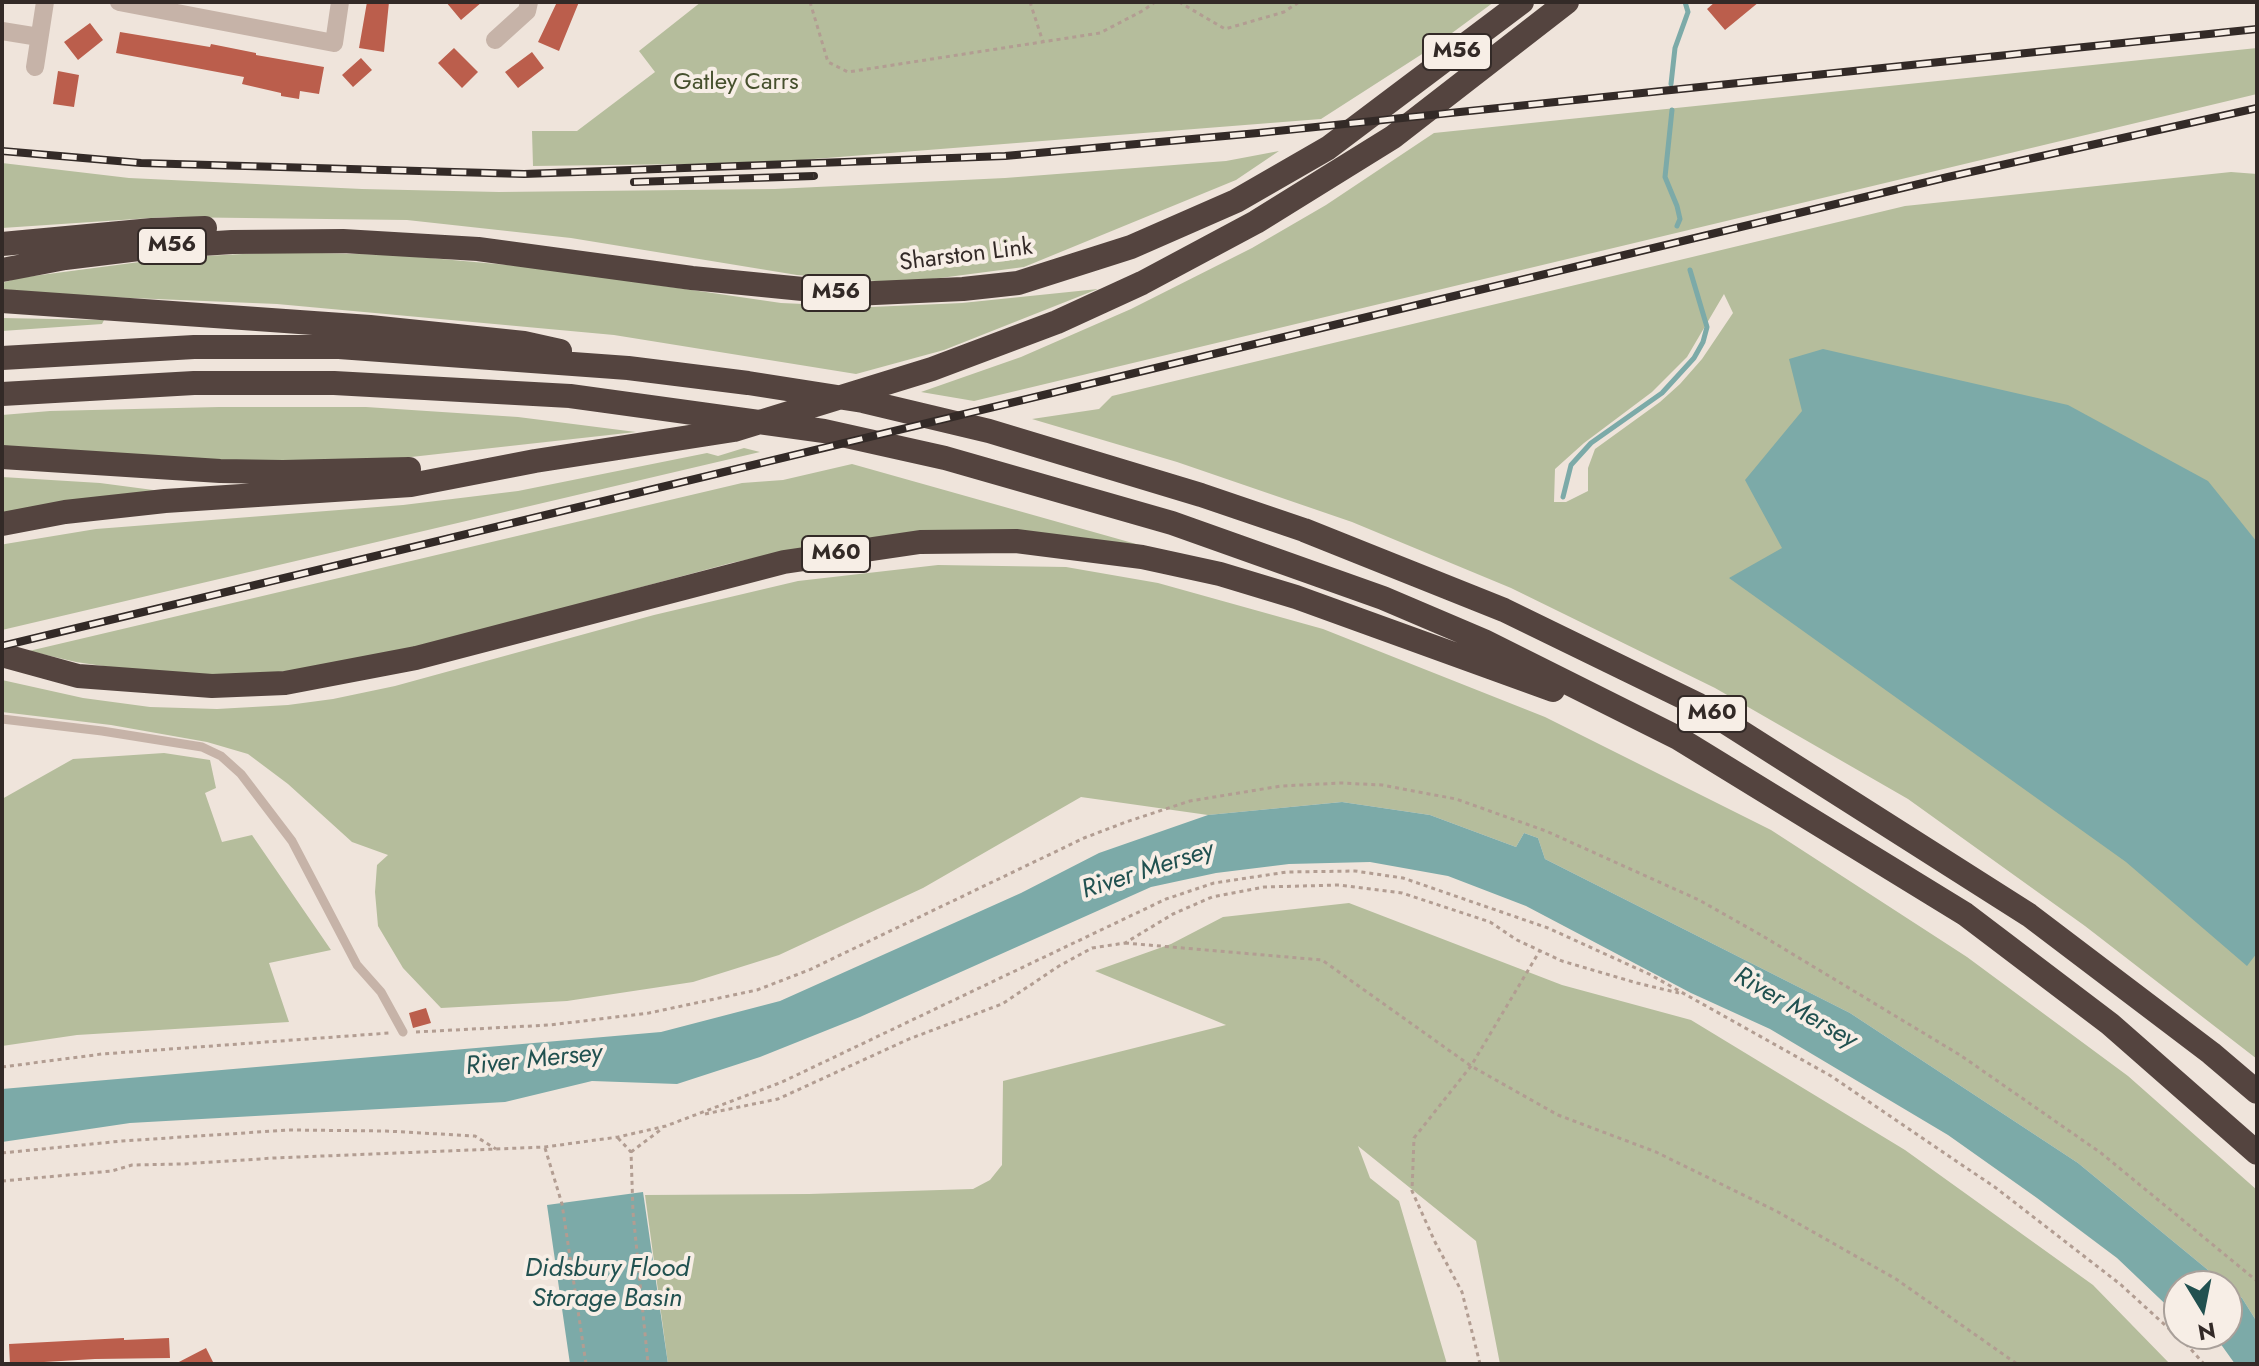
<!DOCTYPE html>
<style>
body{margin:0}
#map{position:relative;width:2259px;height:1366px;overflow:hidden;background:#efe4db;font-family:Jost,sans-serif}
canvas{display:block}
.frame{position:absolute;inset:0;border:4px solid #332a27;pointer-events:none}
.north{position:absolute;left:2163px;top:1270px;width:80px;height:80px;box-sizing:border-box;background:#f7eee6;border:2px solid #a9a09a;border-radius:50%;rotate:170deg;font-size:22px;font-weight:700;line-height:32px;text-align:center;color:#332a27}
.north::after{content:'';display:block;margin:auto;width:28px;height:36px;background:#215150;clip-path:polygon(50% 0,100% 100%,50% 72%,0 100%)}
</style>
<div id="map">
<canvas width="2259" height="1366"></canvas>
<div class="frame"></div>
<div class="north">N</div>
</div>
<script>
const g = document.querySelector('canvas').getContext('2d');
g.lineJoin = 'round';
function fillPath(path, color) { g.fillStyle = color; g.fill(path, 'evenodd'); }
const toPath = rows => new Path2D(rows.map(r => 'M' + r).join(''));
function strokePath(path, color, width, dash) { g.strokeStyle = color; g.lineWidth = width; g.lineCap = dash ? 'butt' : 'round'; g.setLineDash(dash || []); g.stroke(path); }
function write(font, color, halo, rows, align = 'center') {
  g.font = font + ' Jost,sans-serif'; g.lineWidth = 8; g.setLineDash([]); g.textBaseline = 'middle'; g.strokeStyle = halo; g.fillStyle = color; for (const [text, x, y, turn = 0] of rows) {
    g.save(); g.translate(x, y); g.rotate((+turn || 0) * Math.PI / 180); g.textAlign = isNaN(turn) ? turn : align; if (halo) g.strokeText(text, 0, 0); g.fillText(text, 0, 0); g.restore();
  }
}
fillPath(toPath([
 [701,2,1494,2,1433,47,1321,119,763,163,533,166,532,131,577,131,655,72,639,51],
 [2257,48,2257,94,974,401,921,392,1021,357,1131,309,1252,248,1326,205,1434,133],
 [1279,151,1236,180,1024,267,902,283,797,275,571,238,407,220,166,217,2,228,2,163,129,178,362,189,499,192,775,189,1005,178,1226,161],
 [2231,172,2257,174,2257,1059,2085,926,1908,799,1715,688,1511,588,1352,522,1177,462,1032,419,1099,409,1112,396,1905,206],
 [1724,294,1733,313,1702,359,1680,384,1660,402,1595,449,1588,468,1588,491,1566,502,1554,502,1555,469,1584,443,1652,392,1687,357],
 [279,252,397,255,541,268,781,303,871,307,962,303,1098,289,944,350,856,374,614,335,277,304,59,295,2,289,2,283,18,278,170,258],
 [2,318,104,320,102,324,2,331],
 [219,407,366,407,518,417,636,432,375,461,172,460,2,448,2,415,50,411],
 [744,448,760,452,2,630,2,545,5,544,96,529,403,505,518,491,707,453,718,456],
 [852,464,1161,551,814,546,731,563,415,648,310,669,234,676,164,675,76,662,29,651,742,483,783,480],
 [2,477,100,483,176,493,2,516],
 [938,565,1066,567,1158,583,1323,629,1545,717,1771,830,1967,957,2128,1076,2257,1190,2257,1322,2242,1298,2078,1163,1850,1013,1545,859,1538,838,1524,833,1516,847,1430,815,1342,802,1208,815,1081,797,923,888,779,955,693,982,567,1001,441,1008,403,968,378,926,375,892,377,865,388,855,352,842,288,784,248,754,207,742,111,725,2,712,2,680,83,698,150,707,217,709,288,705,333,699,395,686,654,615,798,581],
 [164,753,210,760,216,788,205,793,222,842,252,835,331,950,269,963,289,1022,77,1035,2,1046,2,799,73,759],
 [1349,903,1562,985,1691,1020,1905,1150,2093,1285,2170,1364,1500,1364,1476,1241,1358,1146,1370,1178,1399,1201,1447,1364,668,1364,645,1195,809,1194,973,1189,990,1180,1002,1165,1003,1081,1226,1025,1095,971,1171,944,1223,917]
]), '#b5bd9c');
fillPath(toPath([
 [1823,349,2068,405,2208,481,2257,542,2257,953,2247,966,2126,862,1729,578,1782,548,1745,480,1802,411,1789,359],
 [1342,802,1430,815,1516,847,1524,833,1538,838,1545,859,1850,1013,2078,1163,2242,1298,2257,1322,2257,1364,2235,1364,2220,1343,2199,1334,2227,1334,2227,1286,2179,1286,2179,1317,2117,1258,2037,1198,1948,1135,1770,1029,1691,993,1526,906,1448,876,1370,862,1289,864,1216,873,1151,887,860,1017,760,1057,677,1084,592,1081,505,1102,130,1123,2,1142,2,1089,661,1032,780,1001,1021,893,1099,853,1208,815],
 [643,1192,668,1364,570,1364,547,1205]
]), '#7caaa8');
strokePath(toPath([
 [1671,84,1675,48,1688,12,1685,2],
 [1672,110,1665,177,1677,206,1680,219,1677,226],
 [1563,497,1571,465,1591,443,1662,393,1694,358,1703,342,1707,327,1690,270]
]), '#7caaa8', 5);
fillPath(toPath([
 [367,2,389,2,384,52,359,48],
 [446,2,482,2,461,20],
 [557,2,579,2,559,51,538,42],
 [1715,2,1759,2,1725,30,1707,9],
 [90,23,103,40,78,60,64,42],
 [120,32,210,47,211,44,256,53,256,55,324,67,319,94,300,91,299,99,281,96,281,93,242,84,244,77,116,53],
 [454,48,478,72,462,88,438,63],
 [532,52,544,68,518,88,505,72],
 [361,58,372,70,353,87,342,75],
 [58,71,79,75,74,107,53,104],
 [426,1008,431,1023,413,1028,409,1013],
 [124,1338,124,1340,169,1338,170,1358,95,1359,10,1364,9,1344],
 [206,1348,214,1364,175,1364]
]), '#bb5e4c');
strokePath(toPath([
 [810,2,828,62,848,72,1100,33,1144,10,1155,2],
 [1030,2,1043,42],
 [1179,2,1225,29,1284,12,1299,2],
 [1125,943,1322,960,1471,1066,1558,1115,1656,1152,1778,1212,1896,1279,2017,1364],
 [416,1032,550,1025,649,1013,757,990,809,970,1084,838,1126,822,1190,801,1281,786,1341,783,1382,785,1456,799,1546,831,1699,900,1761,935,1960,1055,2101,1153,2257,1281],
 [2,1067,102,1054,389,1033],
 [705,1114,778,1099,909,1039,1002,1004,1059,966,1092,948,1125,943,1173,914,1212,897,1264,887,1339,885,1402,893,1490,922,1517,940,1562,961,1637,983,1679,993],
 [618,1138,631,1152,633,1212,648,1364],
 [545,1148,562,1204,586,1364],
 [631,1152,663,1128],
 [2,1153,122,1141,289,1130,386,1131,475,1136,496,1149],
 [2,1181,112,1171,132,1165,183,1164,274,1158,545,1147,618,1137,666,1126,782,1082,1166,899,1214,883,1287,872,1355,871,1403,878,1548,928,1649,974,1831,1076,1996,1188,2120,1284,2188,1346,2204,1364],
 [1480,1364,1462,1292,1435,1242,1412,1191,1414,1138,1471,1066,1539,952]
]), '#b29d92', 3, [4, 4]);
strokePath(toPath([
 [2,719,102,731,202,747,221,756,241,774,292,841,357,965,381,992,403,1032]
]), '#c6b3a8', 9);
strokePath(toPath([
 [119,2,334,43,340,2],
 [2,31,39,37],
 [495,40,527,11,529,2],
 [35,67,45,2]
]), '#c6b3a8', 18);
strokePath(toPath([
 [2,244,152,230,205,228],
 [2,270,65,258,155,247,232,242,343,241,478,249,692,278,853,294,963,289,1018,283,1131,247,1236,201,1328,148,1522,2],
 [2,301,370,327,524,343,560,351],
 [2,358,194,347,339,347,628,368,748,383,863,401,989,431,1201,495,1304,530,1504,610,1697,704,2029,915,2211,1053,2257,1092],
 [2,394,194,383,334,383,570,396,824,431,945,458,1172,523,1383,598,1484,641,1678,738,1965,914,2110,1024,2257,1153],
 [2,457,220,471,283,472,409,469],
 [2,524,65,512,165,501,411,485,535,461,734,430,932,369,1057,322,1142,283,1256,222,1393,137,1567,2],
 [2,655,78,676,212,686,285,683,416,658,784,562,920,542,1016,541,1142,557,1220,574,1296,597,1553,690]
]), '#54443f', 24);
const rail = toPath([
 [2,151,141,163,524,174,1005,156,1258,133,2257,29],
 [634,182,814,176],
 [2,646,1948,177,2257,108]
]);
strokePath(rail, '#332a27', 8);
strokePath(rail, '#f7eee6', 5, [15]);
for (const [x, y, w] of [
 [1457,52,68],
 [172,246,68],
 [836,293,68],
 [836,554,68],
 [1712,714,68]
]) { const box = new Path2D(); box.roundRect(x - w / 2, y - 18, w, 36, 6); g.fillStyle = '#f7eee6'; g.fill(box); strokePath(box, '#332a27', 2); }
write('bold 22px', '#332a27', null, [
 ["M56",1457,52],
 ["M56",172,246],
 ["M56",836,293],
 ["M60",836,554],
 ["M60",1712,714]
]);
write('24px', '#46502d', '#f7eee6', [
 ["Gatley Carrs",736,83]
]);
write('24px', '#332a27', '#f7eee6', [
 ["Sharston Link",966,256,-7]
]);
write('italic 26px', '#215150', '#f7eee6', [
 ["River Mersey",1148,871,-18],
 ["River Mersey",1795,1009,30],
 ["River Mersey",534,1061,-6],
 ["Didsbury Flood",607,1270],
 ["Storage Basin",607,1300]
]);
</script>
